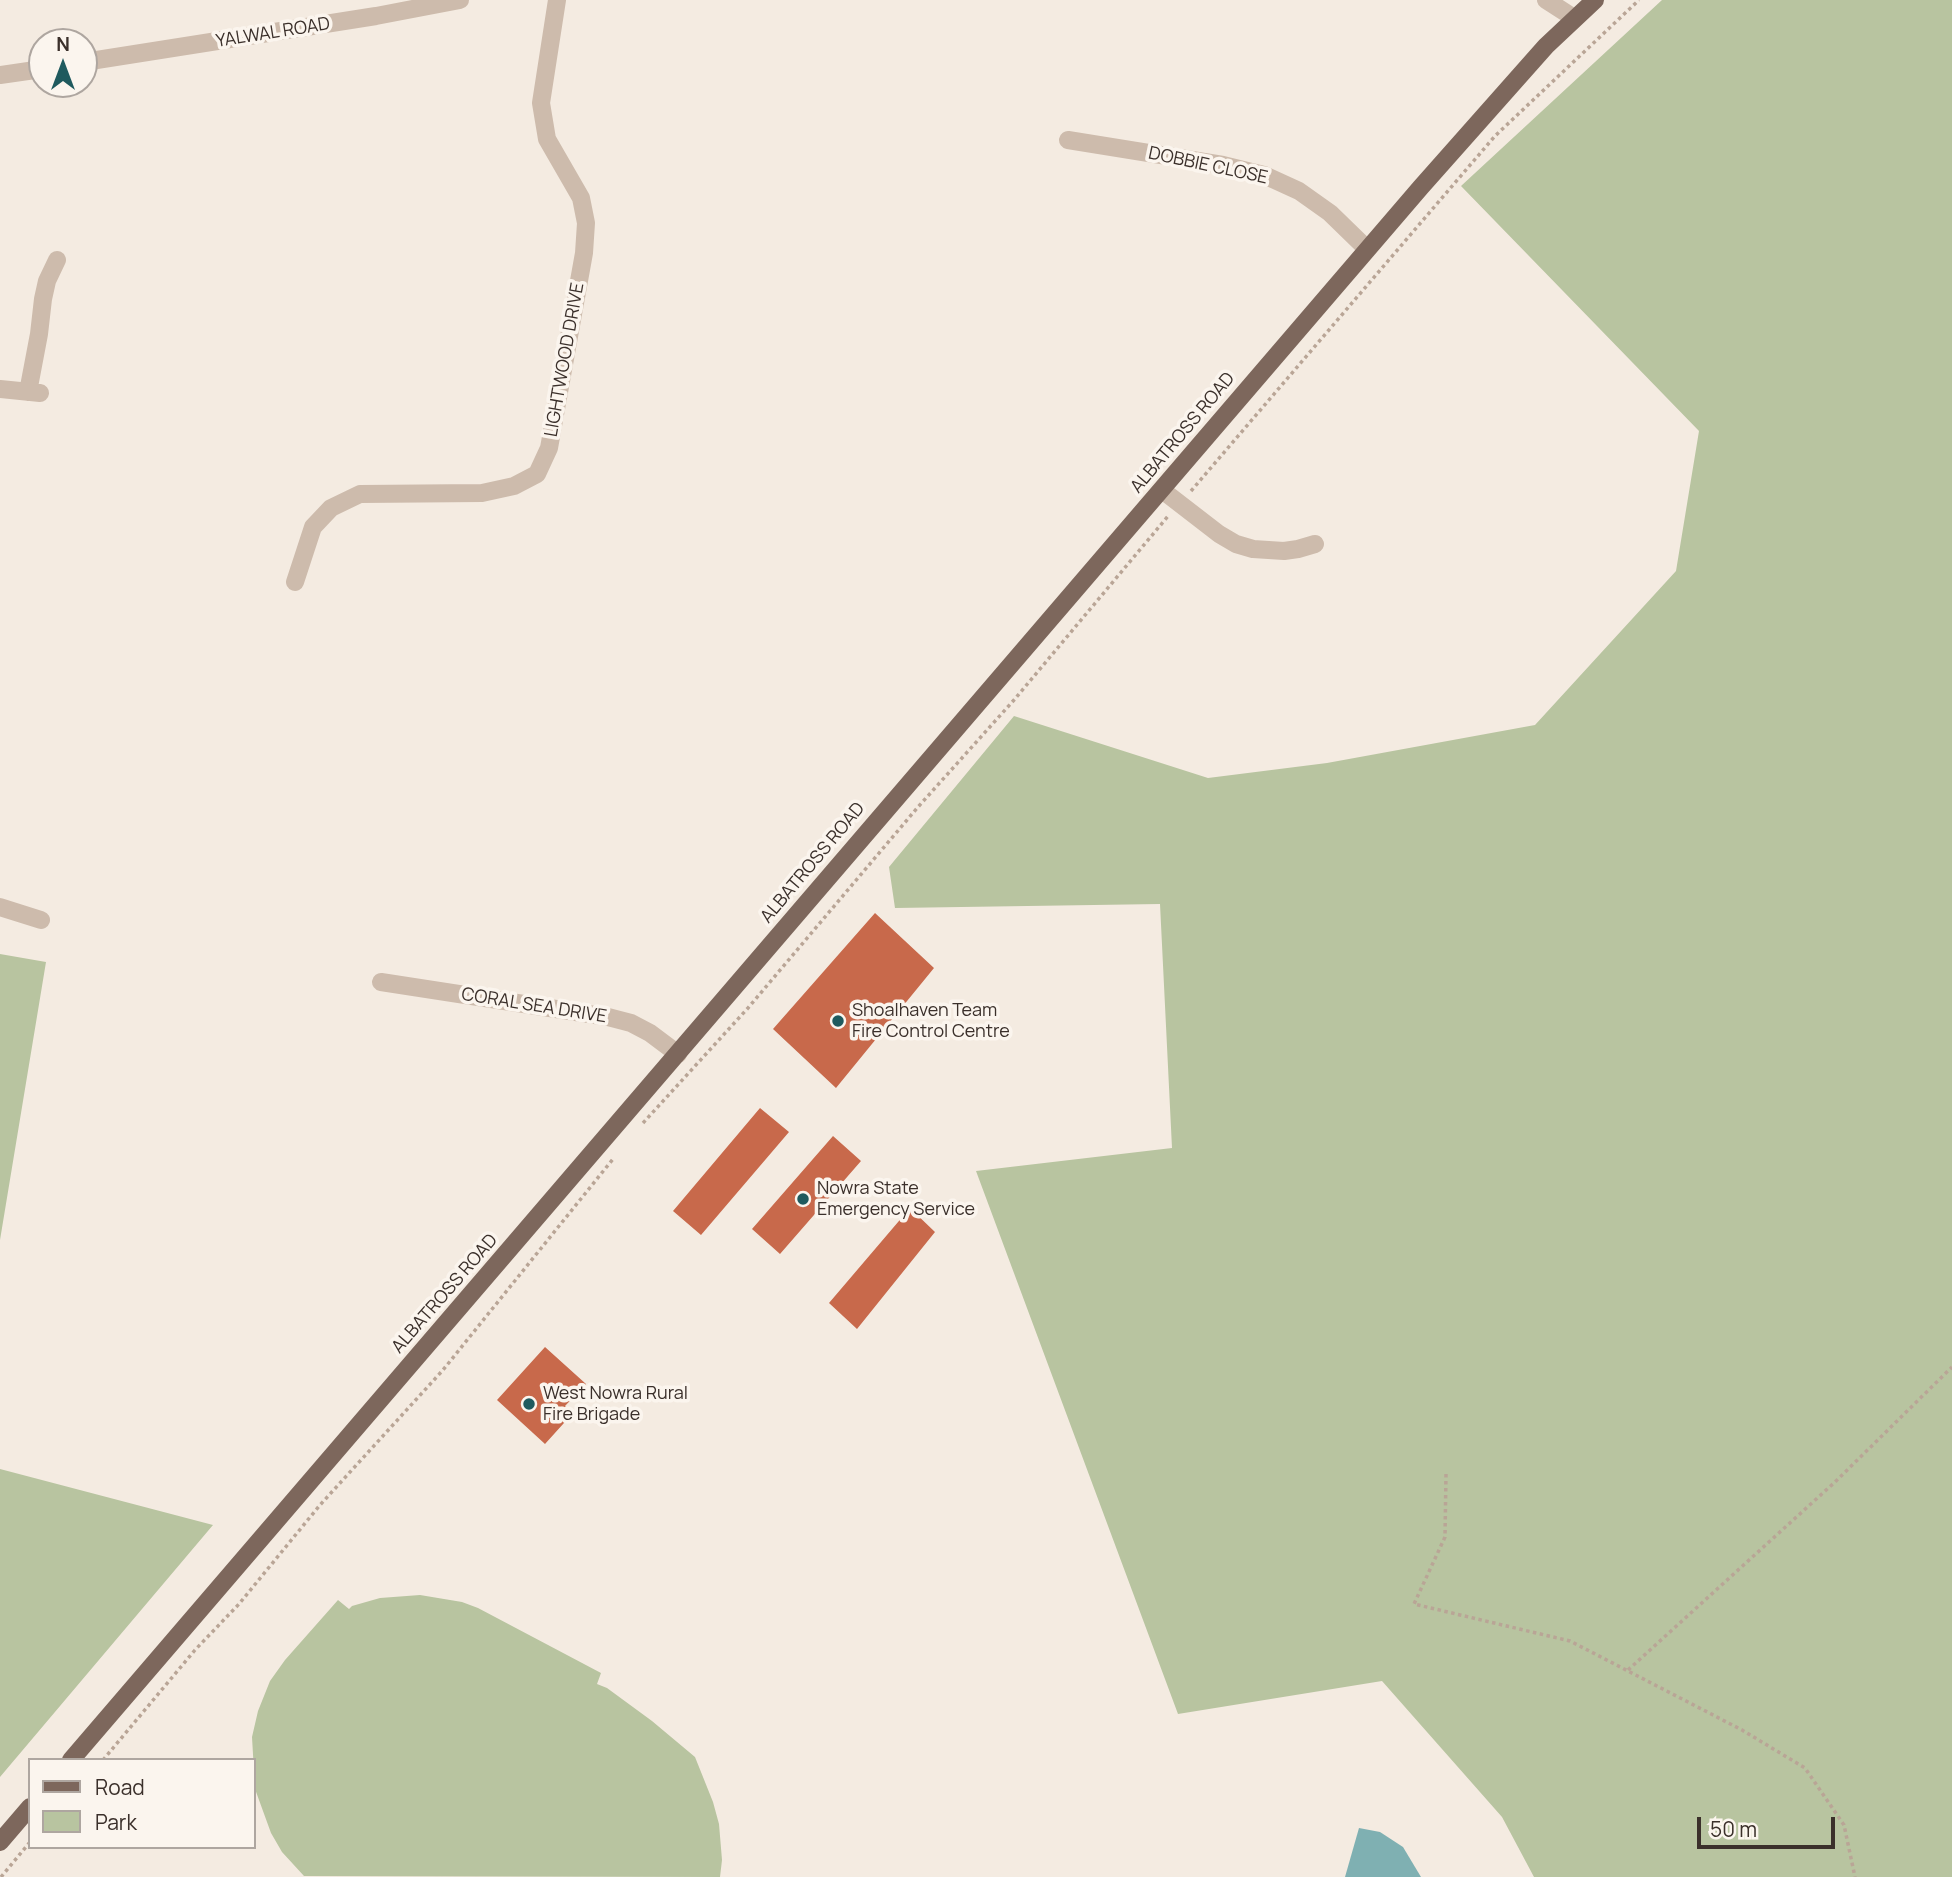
<!DOCTYPE html>
<style>
body{margin:0}
#map{position:relative;width:1952px;height:1877px;overflow:hidden;background:#f4ebe1;font-family:Manrope,sans-serif}
canvas{display:block}
.legend{position:absolute;left:28px;top:1758px;width:228px;height:91px;box-sizing:border-box;background:#fbf5ee;border:2px solid #aea6a0;margin:0;padding:9px 12px;list-style:none;font-size:21px;color:#3b302b}
.legend li{display:flex;align-items:center;gap:14px;height:35px}
.legend b{width:35px;border:2px solid #aea6a0}
.north{position:absolute;left:28px;top:28px;width:70px;height:70px;box-sizing:border-box;background:#fbf5ee;border:2px solid #aea6a0;border-radius:50%;rotate:0deg;font-size:19px;font-weight:700;line-height:28px;text-align:center;color:#3b302b}
.north::after{content:'';display:block;margin:auto;width:24px;height:32px;background:#1f5a5e;clip-path:polygon(50% 0,100% 100%,50% 72%,0 100%)}
.scale{position:absolute;left:1697px;top:1817px;width:138px;height:32px;box-sizing:border-box;border:4px solid #3b302b;border-top:0;padding-left:9px;font-size:21px;line-height:24px;white-space:nowrap;color:#3b302b;-webkit-text-stroke:5px #fbf5ee;paint-order:stroke}
</style>
<div id="map">
<canvas width="1952" height="1877"></canvas>
<ul class="legend">
<li><b style="height:9px;background:#7d675c"></b>Road</li>
<li><b style="height:19px;background:#b8c4a0"></b>Park</li>
</ul>
<div class="north">N</div>
<div class="scale">50 m</div>
</div>
<script>
const g = document.querySelector('canvas').getContext('2d');
g.lineJoin = 'round';
function fillPath(path, color) { g.fillStyle = color; g.fill(path, 'evenodd'); }
const toPath = rows => new Path2D(rows.map(r => 'M' + r).join(''));
function strokePath(path, color, width, dash) { g.strokeStyle = color; g.lineWidth = width; g.lineCap = dash ? 'butt' : 'round'; g.setLineDash(dash || []); g.stroke(path); }
function write(font, color, halo, rows, align = 'center') {
  g.font = font + ' Manrope,sans-serif'; g.lineWidth = 7; g.setLineDash([]); g.textBaseline = 'middle'; g.strokeStyle = halo; g.fillStyle = color; for (const [text, x, y, turn = 0] of rows) {
    g.save(); g.translate(x, y); g.rotate((+turn || 0) * Math.PI / 180); g.textAlign = isNaN(turn) ? turn : align; if (halo) g.strokeText(text, 0, 0); g.fillText(text, 0, 0); g.restore();
  }
}
fillPath(toPath([
 [1662,0,1952,0,1952,1877,1534,1877,1502,1817,1382,1681,1178,1714,976,1171,1172,1148,1160,904,895,908,889,867,1014,716,1208,778,1327,763,1535,725,1676,571,1699,431,1461,186],
 [0,954,46,962,0,1240],
 [0,1469,213,1525,0,1777],
 [420,1595,462,1602,478,1608,601,1673,597,1684,607,1688,652,1721,695,1757,713,1802,719,1824,722,1860,720,1877,304,1876,282,1852,271,1833,255,1789,252,1737,258,1711,270,1681,285,1660,338,1600,349,1609,352,1606,380,1598]
]), '#b8c4a0');
fillPath(toPath([
 [1359,1828,1380,1832,1403,1847,1421,1877,1345,1877]
]), '#7fb0b2');
fillPath(toPath([
 [875,913,934,968,836,1088,773,1029],
 [760,1108,789,1132,701,1235,673,1211],
 [833,1136,861,1161,780,1254,752,1229],
 [910,1208,935,1232,857,1329,829,1303],
 [545,1347,586,1384,565,1406,573,1413,545,1444,497,1400]
]), '#c8694b');
strokePath(toPath([
 [1191,491,1495,136,1639,0],
 [643,1123,748,1008,918,807,1014,700,1169,515],
 [1446,1474,1445,1537,1414,1604,1570,1641,1742,1730,1805,1768,1844,1825,1855,1877],
 [1628,1670,1835,1482,1952,1367],
 [103,1760,195,1650,239,1604,320,1505,443,1370,613,1159],
 [1,1877,30,1842]
]), '#b9a596', 3.5, [3.5, 3.5]);
strokePath(toPath([
 [1546,0,1574,18],
 [84,62,376,16,460,0],
 [0,75,42,69],
 [1068,140,1223,165,1264,175,1299,191,1330,213,1367,249],
 [0,389,40,393],
 [28,392,39,334,43,299,47,281,57,260],
 [1162,490,1219,534,1236,544,1253,549,1284,551,1298,549,1315,544],
 [295,582,313,527,331,508,360,494,482,493,514,486,537,474,549,448,584,253,586,223,581,198,547,139,541,103,557,0],
 [0,907,41,920],
 [381,982,608,1017,631,1023,650,1033,678,1054]
]), '#cdbbac', 18);
strokePath(toPath([
 [71,1760,1421,187,1546,46,1595,0],
 [0,1842,30,1807]
]), '#7d675c', 18);
for (const [x, y, r, color] of [
 [838,1021,7,"#1f5a5e"],
 [803,1199,7,"#1f5a5e"],
 [529,1404,7,"#1f5a5e"]
]) { const dot = new Path2D(); dot.arc(x, y, r, 0, 2 * Math.PI); g.fillStyle = color; g.fill(dot); strokePath(dot, '#fbf5ee', 2.5); }
write('18px', '#3b302b', '#fbf5ee', [
 ["YALWAL ROAD",273,33,-9],
 ["DOBBIE CLOSE",1208,166,12],
 ["LIGHTWOOD DRIVE",565,360,-80],
 ["ALBATROSS ROAD",1183,433,-50],
 ["ALBATROSS ROAD",813,863,-50],
 ["CORAL SEA DRIVE",534,1006,9],
 ["ALBATROSS ROAD",445,1294,-49]
]);
write('18px', '#3b302b', '#fbf5ee', [
 ["Shoalhaven Team",852,1011],
 ["Fire Control Centre",852,1032],
 ["Nowra State",817,1189],
 ["Emergency Service",817,1210],
 ["West Nowra Rural",543,1394],
 ["Fire Brigade",543,1415]
], 'left');
</script>
